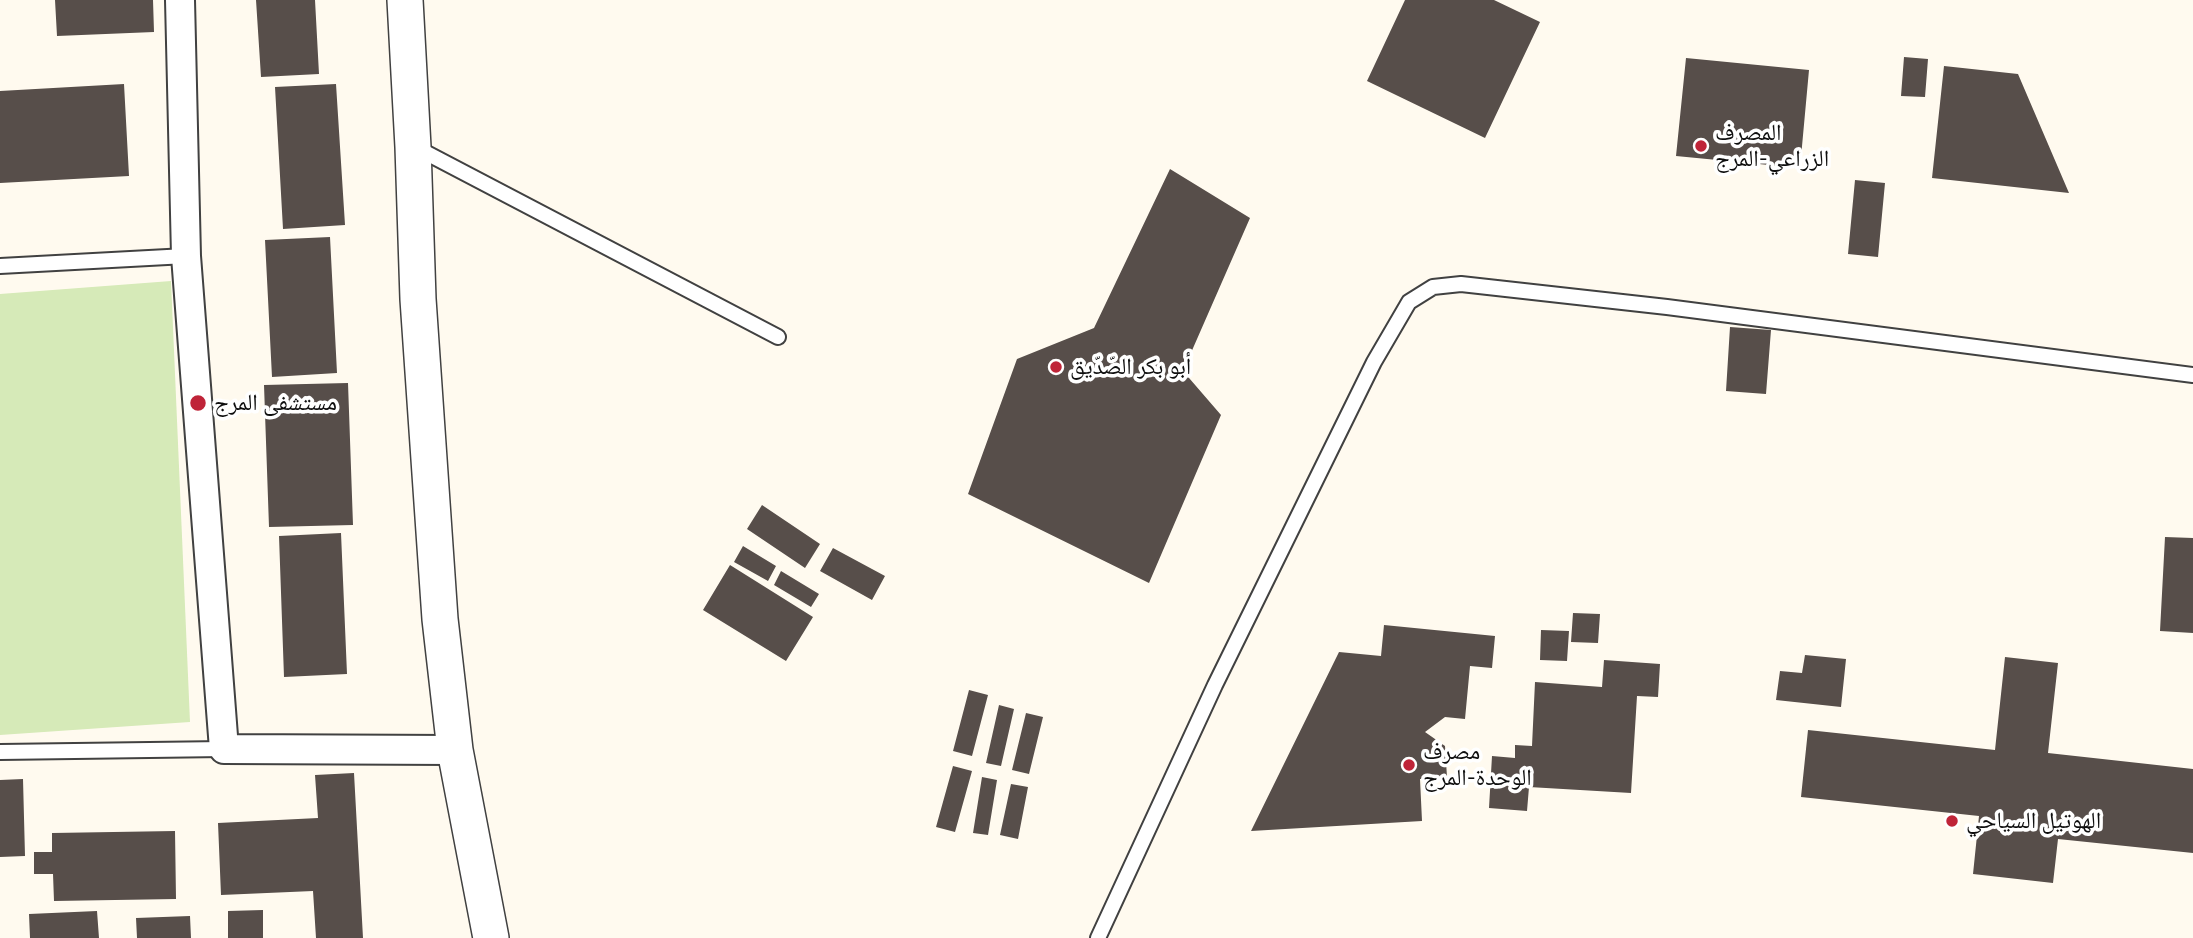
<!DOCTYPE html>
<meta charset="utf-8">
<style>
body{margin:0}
canvas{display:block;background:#fffaef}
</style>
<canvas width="2193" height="938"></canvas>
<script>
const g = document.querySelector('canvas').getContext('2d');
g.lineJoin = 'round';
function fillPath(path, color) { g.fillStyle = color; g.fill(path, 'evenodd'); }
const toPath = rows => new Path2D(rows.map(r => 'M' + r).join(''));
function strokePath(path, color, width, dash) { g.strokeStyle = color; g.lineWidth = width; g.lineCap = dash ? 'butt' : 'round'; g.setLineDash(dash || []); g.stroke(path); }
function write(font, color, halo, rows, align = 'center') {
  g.font = font + ' "IBM Plex Serif","Noto Naskh Arabic",serif'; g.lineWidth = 7; g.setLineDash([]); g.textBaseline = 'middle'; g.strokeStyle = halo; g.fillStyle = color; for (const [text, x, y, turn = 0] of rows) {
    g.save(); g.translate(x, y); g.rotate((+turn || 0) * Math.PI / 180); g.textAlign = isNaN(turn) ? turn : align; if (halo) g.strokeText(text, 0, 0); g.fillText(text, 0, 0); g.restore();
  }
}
fillPath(toPath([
 [171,281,190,722,0,735,0,294]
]), '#d6eab8');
fillPath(toPath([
 [55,0,153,0,154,32,57,36],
 [256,0,315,0,319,74,261,77],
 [1405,0,1494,0,1540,22,1485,138,1367,81],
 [1904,57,1928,59,1925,97,1901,96],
 [1686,58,1809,70,1800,168,1676,156],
 [1944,66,2018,74,2069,193,1932,178],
 [124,84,129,176,0,183,0,91],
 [336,84,345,225,283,229,275,87],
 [1170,169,1250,218,1183,371,1221,415,1149,583,968,494,1017,359,1094,328],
 [1855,180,1885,183,1878,257,1848,254],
 [330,237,337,373,272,377,265,240],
 [1730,327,1771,330,1766,394,1726,391],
 [348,383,353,525,269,527,264,385],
 [762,505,820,544,805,568,747,529],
 [341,533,347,674,284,677,279,536],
 [2165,537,2193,538,2193,633,2160,631],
 [743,546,776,566,768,581,734,562],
 [833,548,885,576,872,600,820,571],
 [730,565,813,617,786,661,703,610],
 [781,571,819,594,811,607,774,585],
 [1573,613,1600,614,1598,643,1571,642],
 [1384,625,1495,636,1492,668,1470,666,1465,719,1445,717,1425,732,1445,746,1447,777,1420,779,1422,821,1251,831,1339,652,1381,656],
 [1541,630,1569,631,1567,661,1540,660],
 [1805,655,1846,659,1841,707,1776,700,1780,671,1802,673],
 [2005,657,2058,663,2048,753,2193,769,2193,853,2058,839,2053,883,1973,874,1979,816,1801,797,1808,730,1995,750],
 [1604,660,1660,664,1658,697,1637,696,1631,793,1529,787,1527,811,1489,808,1492,756,1515,758,1515,745,1532,746,1535,682,1602,687],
 [969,690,988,695,972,756,953,751],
 [999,705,1014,709,1001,766,986,763],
 [1026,713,1043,717,1029,774,1012,770],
 [953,766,972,771,955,832,936,827],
 [354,773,363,938,316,938,313,891,221,895,218,823,318,818,315,775],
 [982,777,997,780,988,835,973,833],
 [23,779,25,856,0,857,0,780],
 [1011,784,1028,787,1018,839,1000,835],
 [175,831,176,899,54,901,53,874,34,874,34,852,52,852,52,833],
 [263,910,263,938,228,938,228,911],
 [97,911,99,938,30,938,29,914],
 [190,916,191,938,137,938,136,918]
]), '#574e4a');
const service = toPath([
 [415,147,778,337],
 [0,266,186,256],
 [0,752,224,749],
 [1098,938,1215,685,1374,362,1409,302,1433,287,1461,284,1667,307,2193,375]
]);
const minor = toPath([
 [180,0,186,256,224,749,455,750]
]);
const tertiary = toPath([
 [405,0,413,147,418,299,440,619,455,750,491,938]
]);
strokePath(service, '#414141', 18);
strokePath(minor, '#414141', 32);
strokePath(tertiary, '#414141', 38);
strokePath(service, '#fff', 14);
strokePath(minor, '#fff', 28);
strokePath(tertiary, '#fff', 35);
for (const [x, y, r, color] of [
 [1701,146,7,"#bf2438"],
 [1056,367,7,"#bf2438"],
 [198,403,9,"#bf2438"],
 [1409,765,7,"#bf2438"],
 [1952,821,7,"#bf2438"]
]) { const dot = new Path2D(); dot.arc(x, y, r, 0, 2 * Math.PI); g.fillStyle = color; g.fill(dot); strokePath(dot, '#fff', 2.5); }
write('23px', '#0e0e0e', '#fff', [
 ["المصرف",1715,133],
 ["الزراعي-المرج",1715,159],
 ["أبو بكر الصّدّيق",1070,367],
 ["مستشفى المرج",214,403],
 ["مصرف",1423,752],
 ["الوحدة-المرج",1423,778],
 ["الهوتيل السياحي",1966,821]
], 'left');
</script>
